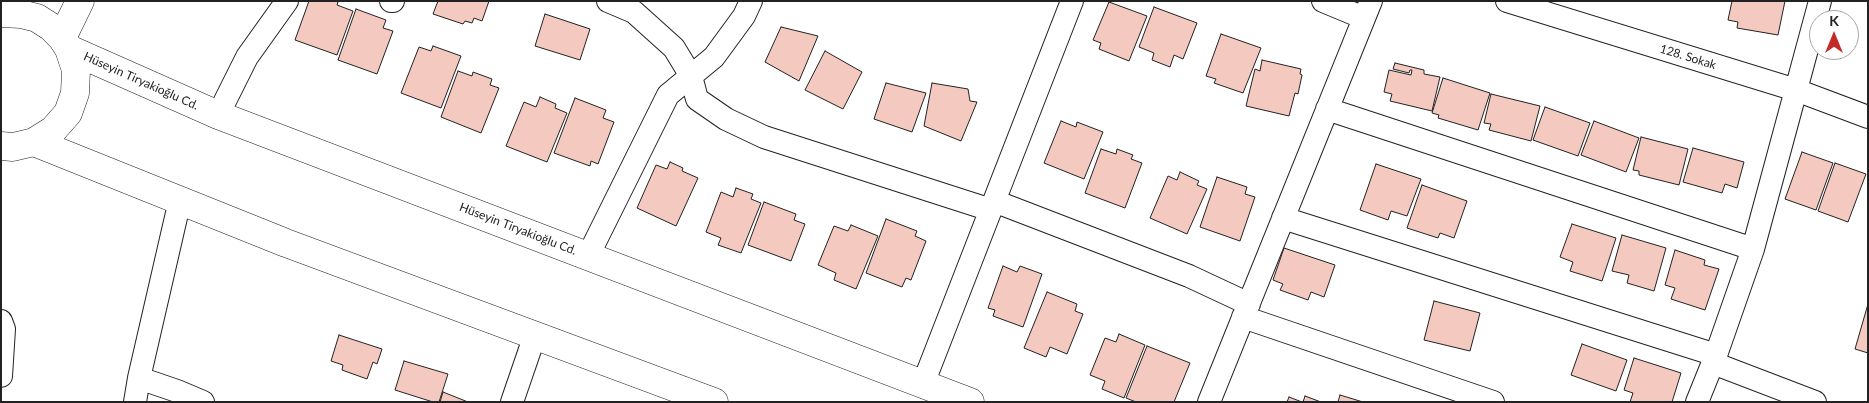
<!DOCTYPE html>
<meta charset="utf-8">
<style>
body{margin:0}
#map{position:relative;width:1869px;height:403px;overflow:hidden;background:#fff;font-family:Lato,sans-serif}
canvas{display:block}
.frame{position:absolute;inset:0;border:2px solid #222;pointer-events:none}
.north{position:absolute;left:1809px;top:10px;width:50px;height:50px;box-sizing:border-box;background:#fff;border:1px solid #a7a7a7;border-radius:50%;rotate:0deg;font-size:14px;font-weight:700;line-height:20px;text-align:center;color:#222}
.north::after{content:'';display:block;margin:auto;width:18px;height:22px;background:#c62828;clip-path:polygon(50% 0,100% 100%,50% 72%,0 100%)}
</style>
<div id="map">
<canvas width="1869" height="403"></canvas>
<div class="frame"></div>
<div class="north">K</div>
</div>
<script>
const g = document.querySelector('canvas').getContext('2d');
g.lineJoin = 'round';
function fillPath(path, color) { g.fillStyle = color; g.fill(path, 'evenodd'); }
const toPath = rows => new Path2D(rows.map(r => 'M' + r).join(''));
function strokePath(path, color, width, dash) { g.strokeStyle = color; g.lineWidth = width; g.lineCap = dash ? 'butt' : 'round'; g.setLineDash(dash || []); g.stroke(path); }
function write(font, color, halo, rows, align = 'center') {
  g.font = font + ' Lato,sans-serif'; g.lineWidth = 4; g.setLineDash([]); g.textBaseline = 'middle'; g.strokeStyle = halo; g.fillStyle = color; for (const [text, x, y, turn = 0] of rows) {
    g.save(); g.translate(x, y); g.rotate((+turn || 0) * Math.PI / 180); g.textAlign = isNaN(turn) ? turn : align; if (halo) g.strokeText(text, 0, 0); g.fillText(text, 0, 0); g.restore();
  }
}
const building = toPath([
 [309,1,335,1,338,2,337,5,353,11,337,55,295,40,309,1],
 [438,1,489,1,482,21,474,18,472,23,465,21,463,24,433,14,438,1],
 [1732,1,1785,1,1778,35,1737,28,1738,22,1728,20,1732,1],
 [1109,2,1147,16,1129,61,1099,49,1101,43,1093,40,1109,2],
 [1154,7,1197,23,1183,59,1174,55,1170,67,1152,60,1154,53,1139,47,1154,7],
 [356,9,386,20,383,28,393,31,377,74,338,60,356,9],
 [545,14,590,29,580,60,535,46,545,14],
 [781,27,818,36,799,81,765,62,781,27],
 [1221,34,1261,48,1243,93,1214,83,1216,79,1206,76,1221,34],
 [433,46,461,56,441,108,401,93,419,47,431,51,433,46],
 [825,51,862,72,843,109,805,90,825,51],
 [1262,60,1301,69,1300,74,1302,75,1298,94,1295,93,1289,116,1246,106,1255,69,1260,71,1262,60],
 [1395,63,1424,70,1424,74,1440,77,1432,111,1390,101,1392,94,1384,92,1389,70,1411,75,1412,70,1410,70,1409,73,1393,69,1395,63],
 [458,71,472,76,473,72,492,79,490,85,499,88,481,133,441,117,458,71],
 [1443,78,1490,93,1478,130,1438,118,1439,115,1432,113,1443,78],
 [886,83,926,93,912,132,874,119,886,83],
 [932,83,968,89,970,101,977,102,961,141,924,126,932,83],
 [1491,94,1540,106,1531,141,1489,130,1491,124,1484,123,1491,94],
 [540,97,556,104,555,108,567,113,547,162,506,146,524,102,536,107,540,97],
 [575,98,606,110,603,118,614,122,598,164,591,161,590,166,554,153,575,98],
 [1545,107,1590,123,1578,156,1533,140,1545,107],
 [1061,121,1076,127,1077,122,1103,132,1084,179,1044,163,1061,121],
 [1594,121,1639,138,1626,172,1581,155,1594,121],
 [1641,137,1688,149,1679,185,1639,175,1639,171,1633,170,1641,137],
 [1693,148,1744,162,1737,188,1725,184,1722,193,1683,182,1693,148],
 [1101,149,1116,154,1117,149,1133,155,1131,159,1142,163,1125,208,1085,193,1101,149],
 [1802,152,1833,163,1816,210,1785,199,1802,152],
 [670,162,683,168,682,171,698,178,676,226,637,208,656,165,667,169,670,162],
 [1835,163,1866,174,1848,222,1818,211,1835,163],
 [1376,164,1421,179,1407,216,1391,211,1388,220,1360,210,1376,164],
 [1180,172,1199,181,1197,185,1207,189,1187,234,1150,218,1168,176,1177,180,1180,172],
 [1217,177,1247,187,1245,194,1255,197,1240,241,1200,227,1217,177],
 [1422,185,1467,201,1454,238,1440,233,1438,238,1407,228,1422,185],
 [736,188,753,194,751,199,761,203,741,253,718,245,721,238,706,232,721,192,733,197,736,188],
 [764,202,796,214,794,220,805,224,791,261,748,245,764,202],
 [886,219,917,231,915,236,926,241,911,280,906,278,902,287,866,273,886,219],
 [1572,224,1616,238,1602,281,1570,271,1573,262,1560,257,1572,224],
 [851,225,878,236,856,289,834,280,836,273,818,265,834,226,848,231,851,225],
 [1622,235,1666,248,1654,291,1627,283,1629,275,1612,271,1622,235],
 [1284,248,1335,265,1324,297,1311,292,1308,300,1280,290,1283,284,1273,280,1284,248],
 [1675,250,1705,260,1704,265,1719,269,1705,310,1671,299,1675,288,1665,285,1675,250],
 [1003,266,1017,272,1020,266,1042,274,1023,327,993,316,995,310,988,308,1003,266],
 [1047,292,1077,304,1075,311,1083,314,1067,354,1050,347,1046,357,1024,348,1047,292],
 [1434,301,1480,313,1470,351,1424,340,1434,301],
 [1868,304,1868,353,1855,349,1868,304],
 [1119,334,1145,345,1124,398,1102,389,1105,381,1090,375,1105,338,1116,342,1119,334],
 [339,335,382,349,377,364,373,362,367,379,342,370,343,365,331,361,339,335],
 [1582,344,1627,360,1616,391,1571,375,1582,344],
 [1147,346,1190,363,1174,402,1136,402,1126,398,1147,346],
 [1634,358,1681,373,1672,402,1630,402,1633,393,1624,390,1634,358],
 [404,361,448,374,439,402,433,402,395,390,404,361],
 [443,392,468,402,440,402,443,392],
 [1340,395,1363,402,1338,402,1340,395],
 [1305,396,1321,402,1303,402,1305,396],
 [1289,397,1302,402,1287,402,1289,397]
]);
fillPath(building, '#f3c9c0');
strokePath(building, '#222', 1);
const street = toPath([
 [391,1,393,1],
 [608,1,634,12,674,48,691,76,697,99,726,119,764,137,991,210],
 [1323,1,1364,18],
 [1507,1,1796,90,1868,117],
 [1327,109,1753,249],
 [218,115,247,57,287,1],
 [994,201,1189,276,1249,304],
 [1283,218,1716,355],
 [588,256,668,95,714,57,744,16,751,1],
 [1243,317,1493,402],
 [1,321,4,329,1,376],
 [1713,363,1815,402],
 [139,378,177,391,203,402],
 [923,384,1072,1],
 [135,402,139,378,180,200],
 [512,402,535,335],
 [1209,402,1371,1],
 [1697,402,1716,355,1753,249,1820,1]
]);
const secondary = toPath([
 [1,13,21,14,37,18,51,27,62,38,69,49,76,70,75,93,68,113,53,130,34,142,13,147,1,146],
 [62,38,80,1],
 [69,49,218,115,970,402],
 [34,142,286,243,714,402]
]);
strokePath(street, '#222', 24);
strokePath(secondary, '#222', 29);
strokePath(street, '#fff', 22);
strokePath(secondary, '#fff', 28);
write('12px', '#222', '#fff', [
 ["128. Sokak",1688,57,17],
 ["Hüseyin Tiryakioğlu Cd.",141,81,24],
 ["Hüseyin Tiryakioğlu Cd.",518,229,21]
]);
</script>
